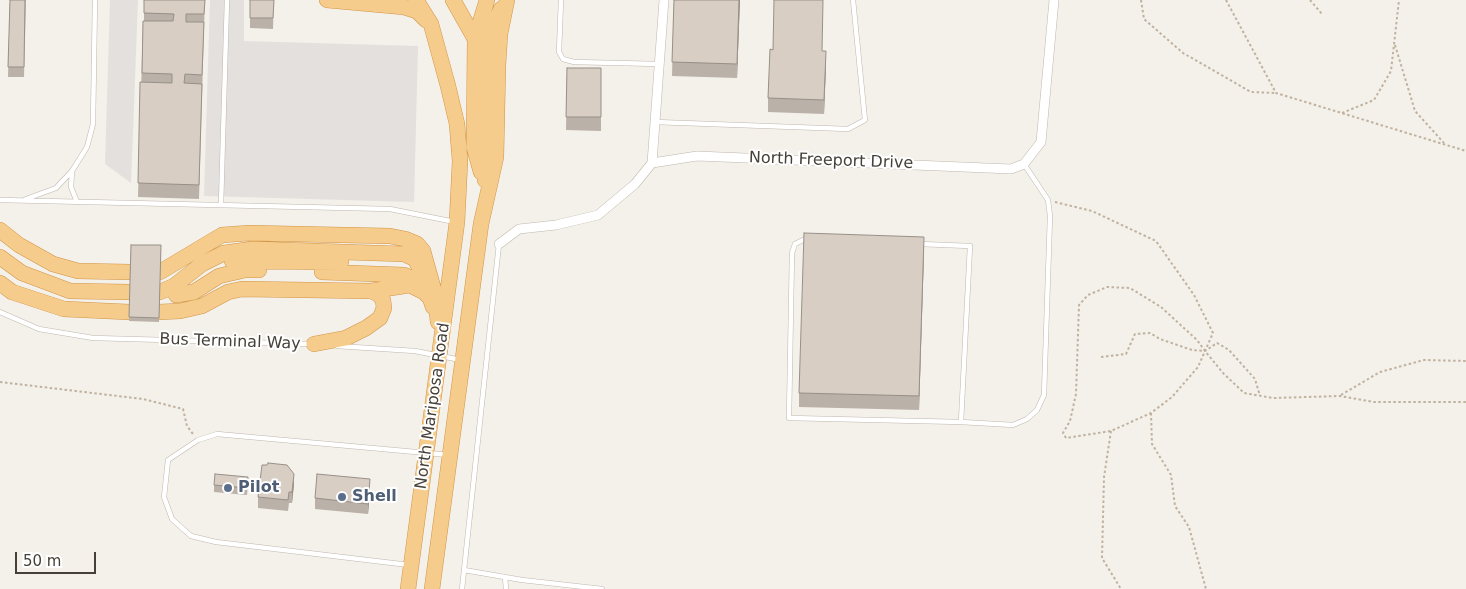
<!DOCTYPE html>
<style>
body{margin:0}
#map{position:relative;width:1466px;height:589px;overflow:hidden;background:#f4f0ea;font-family:"DejaVu Sans",sans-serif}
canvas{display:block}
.scale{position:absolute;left:15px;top:552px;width:81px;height:22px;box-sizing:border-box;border:2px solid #474039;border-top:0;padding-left:6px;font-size:15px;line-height:18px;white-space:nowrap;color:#474039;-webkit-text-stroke:4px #fff;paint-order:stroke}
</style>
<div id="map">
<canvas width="1466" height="589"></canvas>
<div class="scale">50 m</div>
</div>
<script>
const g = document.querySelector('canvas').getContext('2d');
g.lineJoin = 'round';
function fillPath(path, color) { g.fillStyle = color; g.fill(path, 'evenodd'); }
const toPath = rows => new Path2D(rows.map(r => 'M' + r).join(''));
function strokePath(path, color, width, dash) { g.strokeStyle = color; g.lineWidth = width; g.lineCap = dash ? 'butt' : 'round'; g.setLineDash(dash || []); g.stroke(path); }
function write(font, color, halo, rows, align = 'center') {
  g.font = font + ' "DejaVu Sans",sans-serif'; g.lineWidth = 4; g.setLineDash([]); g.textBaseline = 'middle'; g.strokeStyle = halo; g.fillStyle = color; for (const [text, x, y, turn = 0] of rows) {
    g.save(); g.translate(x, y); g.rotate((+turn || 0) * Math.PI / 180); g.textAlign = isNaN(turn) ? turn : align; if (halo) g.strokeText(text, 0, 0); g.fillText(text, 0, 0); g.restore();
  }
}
fillPath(toPath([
 [110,0,138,0,131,183,105,164],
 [210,0,244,0,244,41,418,46,414,202,204,196]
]), '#e3e0de');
const service = toPath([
 [561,0,559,52,563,59,574,62,659,64],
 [655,122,848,129,865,120,853,0],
 [72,171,71,187,77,202],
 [26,199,56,188,72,171,87,147,93,124,95,0],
 [0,200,390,209,455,222],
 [221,205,227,0],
 [807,238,795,244,792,253,789,418,961,422],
 [920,244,970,246,961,422,1013,425,1027,419,1037,410,1044,395,1050,216,1048,200,1024,164],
 [0,312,39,329,93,338,312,344],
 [337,346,415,351,461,360],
 [409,565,216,542,191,536,172,519,164,497,168,460,198,440,217,434,449,455],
 [464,570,522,580,602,589],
 [505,577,506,589],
 [462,589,499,244]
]);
const minor = toPath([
 [652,163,697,156,1011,169,1024,164,1041,142,1054,0],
 [499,244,519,229,556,225,598,215,635,184,652,163,664,0]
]);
const trunk = toPath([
 [327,0,404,7,417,11,426,20],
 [453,0,475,39],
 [481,172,474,147,475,39,487,0],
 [485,180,488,35,501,9],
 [0,230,19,245,53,264,78,271,130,272],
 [0,257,22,273,70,291,129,292],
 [232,261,341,262],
 [160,272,222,235,249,233,390,236,405,239,417,244,423,251,435,294,438,322],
 [322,272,404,275,422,282],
 [0,283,12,292,64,309,129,312],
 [160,292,174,286,202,264,224,253,253,249,404,254,415,259,424,277],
 [176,295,194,292,219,276,245,270,259,270],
 [159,312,180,311,202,306,228,292,242,289,371,291,410,285,424,292,430,298,433,307],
 [314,344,346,338,366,328,380,318,384,308,383,300,378,294,371,291],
 [408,589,457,222,460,161,457,124,448,86,431,24,416,0],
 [432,589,481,224,496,157,498,65,500,34,507,0]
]);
strokePath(service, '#bfb7ad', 5.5);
strokePath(minor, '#bfb7ad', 10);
strokePath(trunk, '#d29446', 16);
strokePath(toPath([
 [1141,0,1144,19,1183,53,1251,92,1276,93],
 [1226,0,1276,93,1466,151],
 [1310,0,1322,14],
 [1395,45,1415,111,1444,143],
 [1342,113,1374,100,1391,71,1399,0],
 [1055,202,1092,211,1156,241,1194,295,1213,333,1205,351,1198,367,1172,397,1151,413,1111,431,1066,438,1063,433,1070,421,1076,394,1079,305,1088,295,1107,287,1130,288,1161,307,1197,340,1205,351,1223,373,1244,393,1273,398,1340,396,1374,402,1466,402],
 [1101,357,1126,354,1135,334,1150,333,1160,339,1192,350,1205,351,1217,343,1229,350,1255,379,1260,396],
 [0,382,143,399,183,409,187,426,193,434],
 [1341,395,1380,372,1424,360,1466,361],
 [1151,413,1152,444,1171,475,1175,506,1189,527,1206,589],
 [1111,431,1104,477,1102,558,1121,589]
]), '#bfb29f', 2, [2.5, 2.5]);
strokePath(service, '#fff', 4.5);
strokePath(minor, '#fff', 9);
strokePath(trunk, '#f5cc8b', 15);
fillPath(toPath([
 [10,0,26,0,24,77,8,77],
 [144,0,205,0,204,28,199,199,138,197,143,21,144,21],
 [250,0,274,0,273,29,250,28],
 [674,0,740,0,737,78,672,76],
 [773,50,822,51,826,65,824,114,768,112,768,98],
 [567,68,601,68,601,131,566,130],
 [131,245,161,245,159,322,129,321],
 [924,251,919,410,799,407,799,393],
 [248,484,247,495,214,492,214,485],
 [294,484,292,503,289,503,288,511,258,508,258,497],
 [370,490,368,514,315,509,315,498]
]), '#bab1a8');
fillPath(toPath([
 [739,0,740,0,737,78,737,64],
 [826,51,826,65,824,114,824,100],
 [924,237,924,251,919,410,919,396],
 [294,474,294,484,292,503,292,492],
 [370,479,370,490,368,514,368,504]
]), '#979088');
const building = toPath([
 [10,0,25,0,24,67,8,67,10,0],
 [144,0,205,0,204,14,186,14,186,22,204,22,202,75,185,74,184,83,202,84,199,185,138,183,140,82,172,83,172,74,142,73,143,21,173,21,174,14,144,13,144,0],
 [250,0,274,0,273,18,250,18,250,0],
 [674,0,739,0,737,64,672,62,674,0],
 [774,0,823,0,822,51,826,51,824,100,768,98,770,49,773,50,774,0],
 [567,68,601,68,601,117,566,117,567,68],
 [804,233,924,237,919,396,799,393,804,233],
 [131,245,161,245,159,318,129,317,131,245],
 [268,463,287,465,294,474,292,492,289,492,288,500,258,497,262,465,267,465,268,463],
 [215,474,248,477,247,488,214,485,215,474],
 [317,474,370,479,368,504,315,498,317,474]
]);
fillPath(building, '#d8cec3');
strokePath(building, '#979088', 1);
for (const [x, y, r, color] of [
 [228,488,5,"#5c6f8a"],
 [342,497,5,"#5c6f8a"]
]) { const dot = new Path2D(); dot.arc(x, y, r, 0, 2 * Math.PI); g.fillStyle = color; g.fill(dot); strokePath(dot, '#fff', 2); }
write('16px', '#474039', '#fff', [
 ["North Freeport Drive",831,161,2],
 ["Bus Terminal Way",230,342,2],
 ["North Mariposa Road",433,406,-82]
]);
write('bold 16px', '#4e5e75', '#fff', [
 ["Pilot",238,488],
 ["Shell",352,497]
], 'left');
</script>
